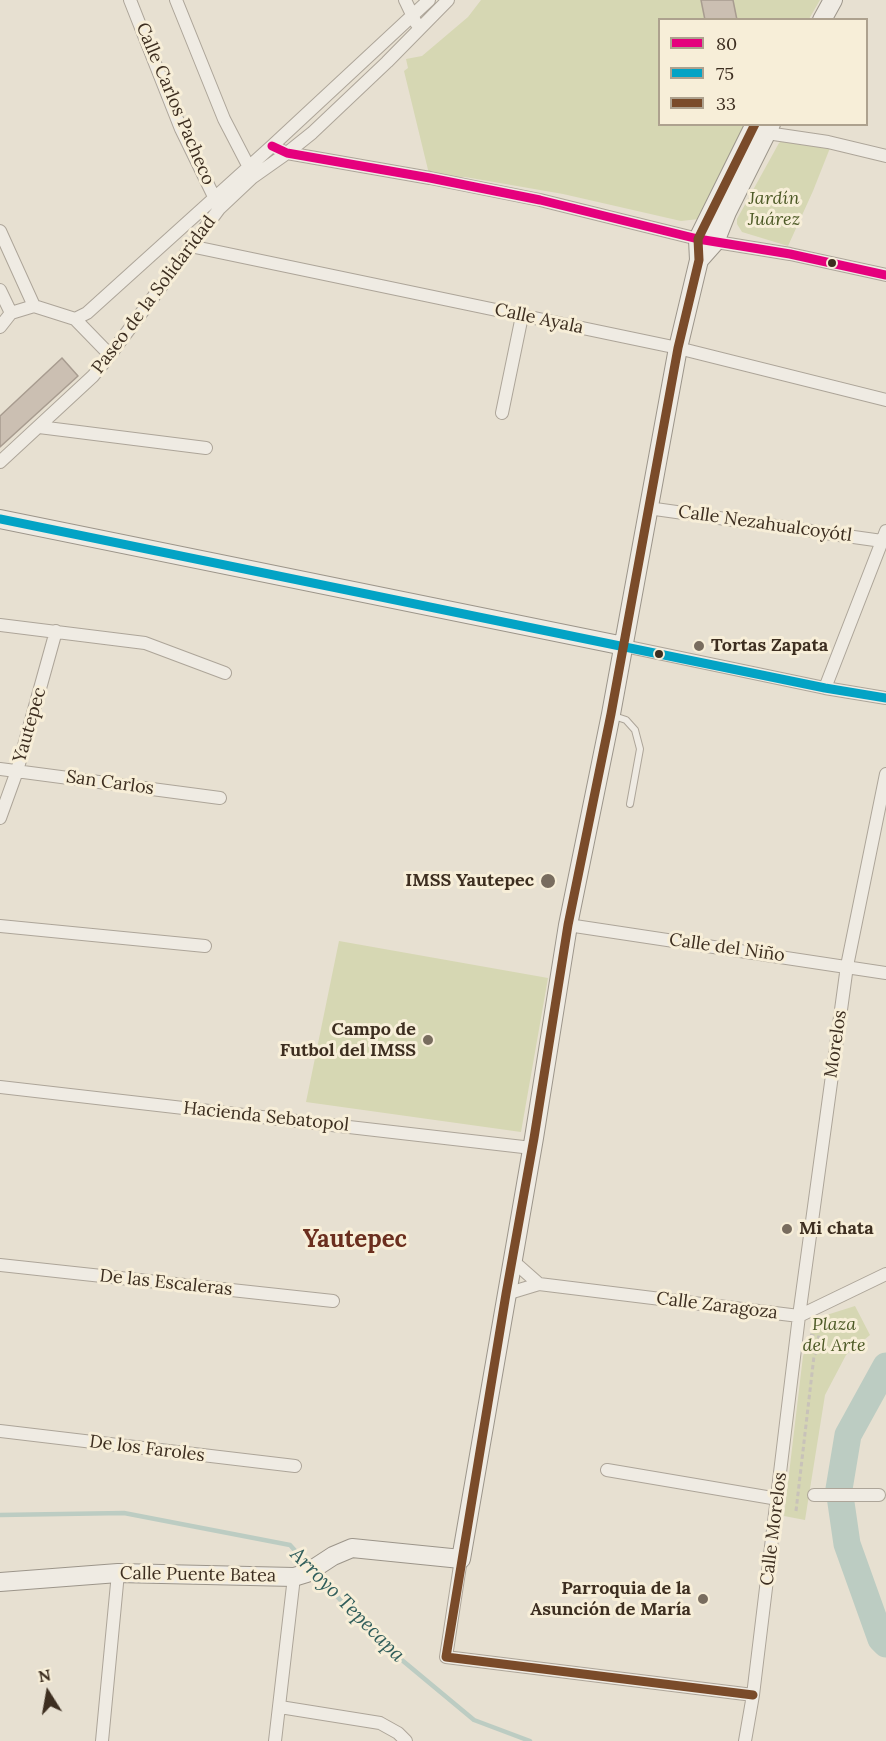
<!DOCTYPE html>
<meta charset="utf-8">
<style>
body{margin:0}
#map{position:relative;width:886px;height:1741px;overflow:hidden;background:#e7e0d1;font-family:Lora,serif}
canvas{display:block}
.legend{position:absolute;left:658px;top:18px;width:210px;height:108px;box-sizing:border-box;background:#f7eed8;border:2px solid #ada18e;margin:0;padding:8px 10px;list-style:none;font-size:18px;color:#3d2e20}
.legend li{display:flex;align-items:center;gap:12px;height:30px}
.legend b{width:30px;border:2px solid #ada18e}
.north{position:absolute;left:18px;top:1663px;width:60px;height:60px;-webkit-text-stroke:4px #f7eed8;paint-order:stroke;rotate:349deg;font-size:16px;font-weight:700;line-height:24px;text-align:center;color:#3d2e20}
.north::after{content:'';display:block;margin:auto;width:21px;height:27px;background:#3d2e20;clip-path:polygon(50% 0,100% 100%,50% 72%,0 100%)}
</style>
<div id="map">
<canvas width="886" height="1741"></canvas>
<ul class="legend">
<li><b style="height:8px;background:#e5007d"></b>80</li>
<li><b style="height:8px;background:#03a3c5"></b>75</li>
<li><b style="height:8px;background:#7a4b2a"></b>33</li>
</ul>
<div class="north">N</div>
</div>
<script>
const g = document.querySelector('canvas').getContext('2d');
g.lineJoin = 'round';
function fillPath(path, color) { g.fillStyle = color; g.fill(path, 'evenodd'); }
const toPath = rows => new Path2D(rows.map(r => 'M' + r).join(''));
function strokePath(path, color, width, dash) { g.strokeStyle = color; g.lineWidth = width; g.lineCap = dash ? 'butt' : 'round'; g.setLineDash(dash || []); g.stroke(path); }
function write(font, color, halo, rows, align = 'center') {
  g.font = font + ' Lora,serif'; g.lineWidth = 6; g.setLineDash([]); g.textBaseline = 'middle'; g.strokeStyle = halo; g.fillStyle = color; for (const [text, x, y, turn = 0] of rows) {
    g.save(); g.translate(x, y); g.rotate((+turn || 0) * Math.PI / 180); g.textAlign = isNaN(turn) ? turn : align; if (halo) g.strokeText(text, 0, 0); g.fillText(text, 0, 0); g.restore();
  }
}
fillPath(toPath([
 [481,0,820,0,809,19,660,20,660,124,755,125,699,219,681,221,563,194,465,177,430,178,404,71,408,68,406,59,422,56,468,17],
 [782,140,830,148,813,191,788,246,742,232,737,224,737,219,779,143],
 [339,941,548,978,521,1132,306,1102],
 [855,1306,870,1335,846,1355,825,1395,805,1520,784,1516,803,1356,817,1318]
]), '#d6d7b3');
strokePath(toPath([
 [0,1515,124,1513,290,1545,309,1566],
 [315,1572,373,1636,474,1720,530,1741]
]), '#bcccc2', 4.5);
strokePath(toPath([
 [886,1366,848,1435,839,1489,847,1544,881,1639,886,1644]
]), '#bcccc2', 27);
const building = toPath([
 [701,0,733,0,737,20,705,20,701,0],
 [62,358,78,376,0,447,0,416,62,358]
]);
fillPath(building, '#cbbfb2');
strokePath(building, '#a89c90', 1.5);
const lane = toPath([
 [614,716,626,720,635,730,640,749,630,804]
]);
const street = toPath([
 [130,0,181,129,217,203],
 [176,0,224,119,252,173],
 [405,0,416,23],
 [767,133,828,142,886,156],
 [272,146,287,153,430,178,540,200,698,239,790,254,886,275],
 [0,231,34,306],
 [190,246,678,348,886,400],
 [0,290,11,313],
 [75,319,110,355],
 [0,327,11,313,34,306,75,319,87,313,272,146,429,0],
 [502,413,522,316],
 [39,427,206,448],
 [0,462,93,376,110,355,219,209,253,177,287,153,312,133,387,62,448,0],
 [648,508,882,541],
 [0,625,145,643,225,673],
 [624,646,825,688,886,698],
 [825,688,886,531],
 [0,769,220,798],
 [0,818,17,771,56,631],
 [568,925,886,973],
 [0,926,205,946],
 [0,1087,532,1148],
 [513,1261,539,1284,799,1316,886,1274],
 [0,1265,333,1301],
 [506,1294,539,1284],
 [0,1431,295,1466],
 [607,1470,778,1499],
 [814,1495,879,1495],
 [461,1559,446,1657,753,1695],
 [280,1707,380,1723,398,1733,406,1741],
 [102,1741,118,1573],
 [275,1741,294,1577],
 [745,1741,753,1695,799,1316,847,966,886,774]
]);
const secondary = toPath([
 [822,20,833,0],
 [699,260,715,242,727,212,771,124],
 [0,519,624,646],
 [0,1582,118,1573,294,1577,307,1573,333,1556,352,1548,461,1559,534,1138,568,925,611,714,678,348,699,260,698,239,755,124]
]);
strokePath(lane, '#ada599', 8);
strokePath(street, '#ada599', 14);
strokePath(secondary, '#9c958a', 20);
strokePath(toPath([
 [796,1511,814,1356,825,1339,808,1334]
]), '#c8c2b9', 3, [4.5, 3]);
strokePath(lane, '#efebe3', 6);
strokePath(street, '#efebe3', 12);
strokePath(secondary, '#efebe3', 18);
strokePath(toPath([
 [272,146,287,153,430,178,540,200,698,239,790,254,886,275]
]), '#e5007d', 9);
strokePath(toPath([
 [0,519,825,688,886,698]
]), '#03a3c5', 9);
strokePath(toPath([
 [753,1695,446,1657,506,1294,534,1138,568,925,611,714,678,348,699,260,698,239,755,124]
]), '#7a4b2a', 9);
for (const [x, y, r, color] of [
 [832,263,5,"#3d2e20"],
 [699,646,6,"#786c5e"],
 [659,654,5,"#3d2e20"],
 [548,881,8,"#786c5e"],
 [428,1040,6,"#786c5e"],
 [787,1229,6,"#786c5e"],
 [703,1599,6,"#786c5e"]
]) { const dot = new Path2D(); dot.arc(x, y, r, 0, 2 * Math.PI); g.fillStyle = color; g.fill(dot); strokePath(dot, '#f7eed8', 2); }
write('18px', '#3d2e20', '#f7eed8', [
 ["Calle Carlos Pacheco",175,104,67],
 ["Paseo de la Solidaridad",154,295,-53],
 ["Calle Ayala",539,319,12],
 ["Calle Nezahualcoyótl",765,524,8],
 ["Yautepec",30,725,-74],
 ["San Carlos",110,783,8],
 ["Calle del Niño",727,948,8],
 ["Morelos",836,1044,-82],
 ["Hacienda Sebatopol",266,1117,6],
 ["De las Escaleras",166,1283,6],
 ["Calle Zaragoza",717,1306,7],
 ["De los Faroles",147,1449,7],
 ["Calle Morelos",774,1529,-83],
 ["Calle Puente Batea",198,1575,1]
]);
write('italic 18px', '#4d5a26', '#f7eed8', [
 ["Jardín",774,199],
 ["Juárez",774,220],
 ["Plaza",834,1325],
 ["del Arte",834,1346]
]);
write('bold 18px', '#3d2e20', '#f7eed8', [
 ["Tortas Zapata",711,646,"left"],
 ["IMSS Yautepec",534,881],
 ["Campo de",416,1030],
 ["Futbol del IMSS",416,1051],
 ["Mi chata",799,1229,"left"],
 ["Parroquia de la",691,1589],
 ["Asunción de María",691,1610]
], 'right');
write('italic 20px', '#2f5d5a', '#f7eed8', [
 ["Arroyo Tepecapa",347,1605,45]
]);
write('bold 24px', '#6b2e1e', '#f7eed8', [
 ["Yautepec",355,1240]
]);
</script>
